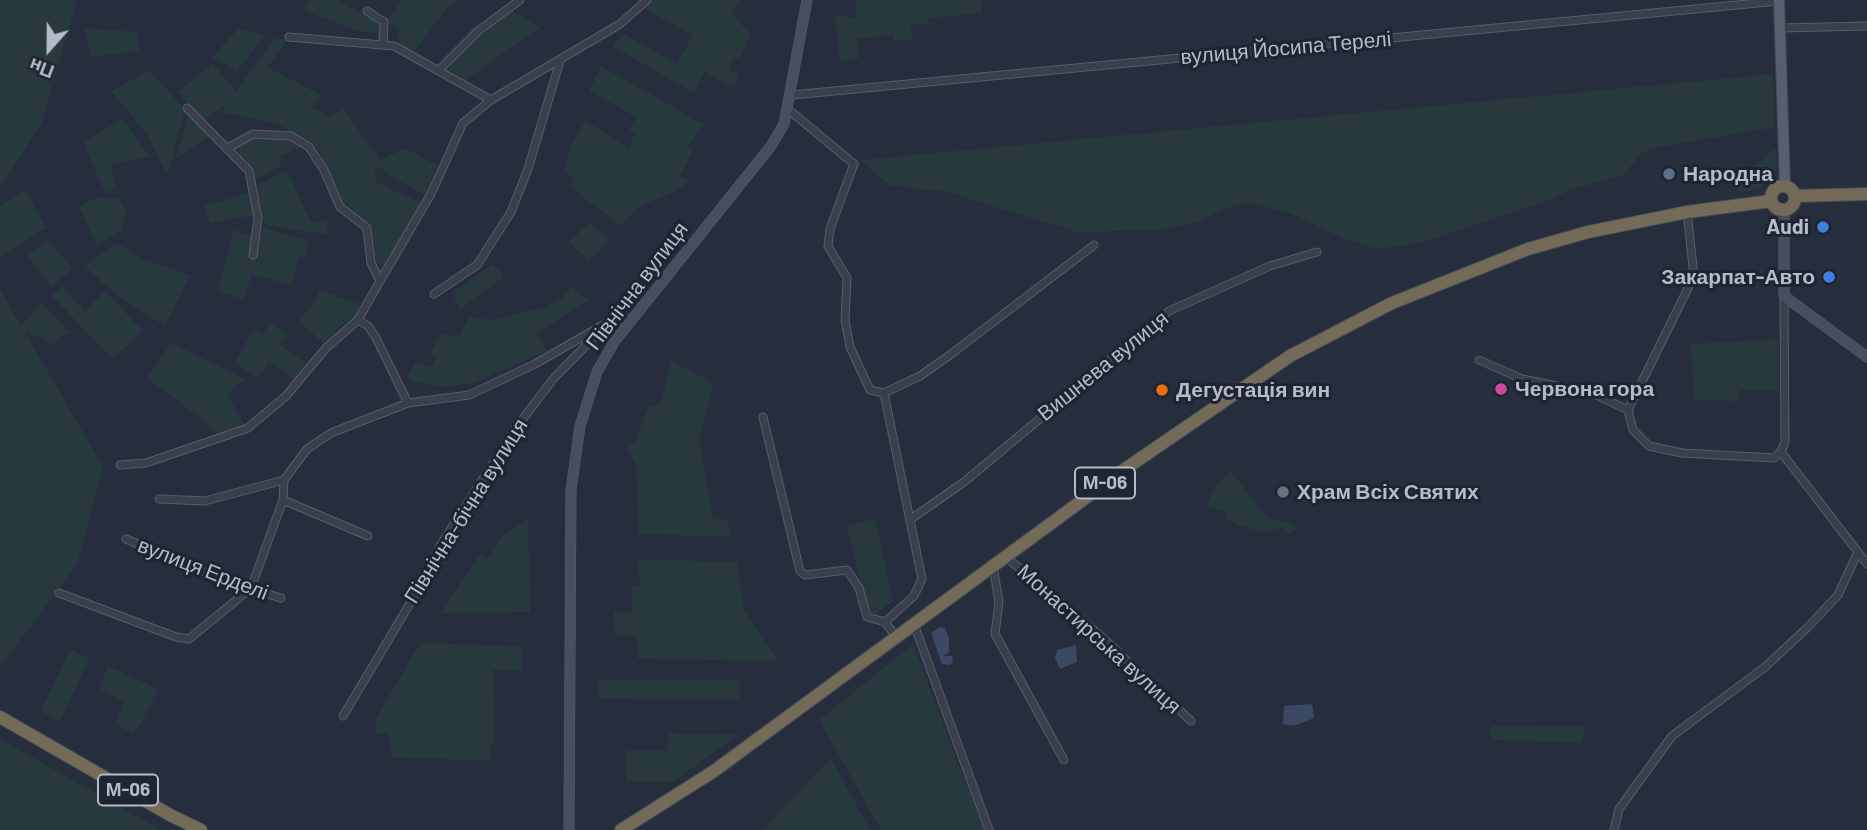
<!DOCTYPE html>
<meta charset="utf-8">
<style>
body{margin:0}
#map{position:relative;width:1867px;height:830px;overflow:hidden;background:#262d3d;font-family:Barlow,sans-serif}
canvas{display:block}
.north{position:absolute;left:14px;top:14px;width:70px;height:70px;-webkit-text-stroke:5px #1f2432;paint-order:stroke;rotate:201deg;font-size:19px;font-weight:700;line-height:28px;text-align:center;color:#b6bbc8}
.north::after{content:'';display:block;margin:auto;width:24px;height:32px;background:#b6bbc8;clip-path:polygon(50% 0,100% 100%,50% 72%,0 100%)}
</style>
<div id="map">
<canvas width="1867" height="830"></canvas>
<div class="north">Пн</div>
</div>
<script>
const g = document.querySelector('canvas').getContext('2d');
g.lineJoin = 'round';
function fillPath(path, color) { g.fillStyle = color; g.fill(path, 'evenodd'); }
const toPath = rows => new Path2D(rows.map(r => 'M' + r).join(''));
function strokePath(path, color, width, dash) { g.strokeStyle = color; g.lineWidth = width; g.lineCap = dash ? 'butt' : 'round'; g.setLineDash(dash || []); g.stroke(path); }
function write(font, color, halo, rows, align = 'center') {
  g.font = font + ' Barlow,sans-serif'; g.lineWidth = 6; g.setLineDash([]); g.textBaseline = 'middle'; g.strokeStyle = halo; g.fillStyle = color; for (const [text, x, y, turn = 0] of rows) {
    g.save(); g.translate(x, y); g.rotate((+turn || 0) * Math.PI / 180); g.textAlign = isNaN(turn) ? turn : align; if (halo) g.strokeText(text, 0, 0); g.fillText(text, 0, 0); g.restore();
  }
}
fillPath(toPath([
 [0,0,77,0,42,122,0,188],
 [309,0,336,0,371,17,378,24,379,34,354,30,304,10],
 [401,0,460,0,448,7,413,53,399,47,398,28,386,22],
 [651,0,742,0,731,13,750,34,740,59,734,57,729,69,739,76,734,88,705,72,694,93,612,46,624,34,677,64,693,35,645,9],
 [856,0,981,0,982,13,928,18,928,23,911,25,912,39,894,41,893,35,857,38,858,59,840,61,835,15,855,18],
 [511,10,540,28,465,80,447,70,471,41],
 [85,28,136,32,140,51,91,57],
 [239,28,264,36,237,71,212,57],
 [275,38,288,40,267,67,321,95,312,107,330,117,343,108,380,161,404,148,437,165,426,196,385,173,382,166,375,169,376,182,423,204,384,265,378,264,375,257,373,228,344,208,319,149,276,123,222,112,227,103,204,121,178,92,212,63,236,91],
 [601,66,703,124,688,147,693,150,680,176,689,180,678,190,638,207,621,226,569,186,574,178,564,172,571,146,585,121,629,147,635,134,629,130,636,117,589,91],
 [149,71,185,109,170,167,165,172,147,134,111,91],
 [1773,74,1775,127,1653,148,1642,153,1622,176,1572,189,1546,201,1420,243,1394,247,1374,248,1347,240,1289,213,1252,203,1236,204,1199,221,1159,230,1077,232,947,192,889,185,860,160],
 [189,114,212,135,177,158,176,157],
 [122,119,150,157,110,165,117,189,105,192,83,142],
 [253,136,288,138,303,146,278,157,282,165,255,179,231,148],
 [1772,150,1776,150,1777,168,1772,180,1762,187,1743,192,1734,188,1733,177,1759,163],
 [287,171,311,222,327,220,327,234,268,226,263,222,257,185],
 [25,189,46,228,0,257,0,206],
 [251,192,256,215,210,223,204,206],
 [98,197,119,198,126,212,122,230,97,245,79,207],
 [590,222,609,240,589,261,569,242],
 [262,227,309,241,305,259,299,258,292,286,252,274,244,299,217,292,234,230,253,236,250,257,255,259],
 [48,240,73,268,51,287,27,255],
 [117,243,140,258,190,275,165,326,116,295,85,266],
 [493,264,504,277,460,309,452,293],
 [62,286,85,311,105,291,143,331,113,359,52,296],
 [572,287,589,300,537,333,547,351,473,383,444,387,414,382,407,377,416,362,431,367,436,358,430,353,441,333,458,338,469,317,491,320,540,309,561,299],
 [0,289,21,326,42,302,69,332,51,345,43,338,25,332,103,467,77,565,0,667],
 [320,290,359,304,357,316,341,326,324,343,298,321,314,303],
 [270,322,287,334,280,345,307,363,294,379,269,362,258,378,235,363,253,329,263,334],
 [1778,339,1779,391,1739,390,1739,401,1694,400,1691,344],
 [171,343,245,379,227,395,245,425,218,435,195,411,192,412,147,378],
 [671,361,709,380,713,387,699,440,713,519,727,520,731,537,639,534,636,466,626,446,635,442,649,406,661,404],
 [1230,470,1264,514,1273,520,1295,524,1296,530,1289,534,1280,528,1264,533,1239,525,1228,520,1226,512,1206,506,1213,490],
 [875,519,893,601,873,616,869,615,847,526],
 [528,520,530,612,440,613,480,554,487,559,503,535],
 [638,559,737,562,744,611,779,661,638,659,637,637,615,635,614,612,633,613,631,585,640,586],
 [420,643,522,646,522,670,493,670,495,743,490,744,491,761,391,757,393,755,387,734,375,733,376,718],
 [913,644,963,776,985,830,881,830,819,720],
 [70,649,89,658,60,722,41,711],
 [108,666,158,689,140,725,132,733,115,724,124,701,98,689],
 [598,680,740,680,740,700,599,699],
 [1491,726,1586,727,1581,742,1495,740,1489,734],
 [668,733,738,735,675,781,626,781,625,751,668,751],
 [0,739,161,830,0,830],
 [831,758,870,830,762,830,831,759]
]), '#28393e');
fillPath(toPath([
 [940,627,945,628,949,638,949,652,943,656,952,656,953,662,949,665,942,664,931,633],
 [1076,645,1077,662,1060,669,1055,658,1057,650],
 [1284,706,1312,704,1314,718,1294,726,1283,724]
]), '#3c4965');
const street = toPath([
 [367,11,384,22,383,43],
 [1780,28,1867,26],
 [289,37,394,46,491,100,620,24,647,0],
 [440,69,478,31,520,0],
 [792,95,1779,1],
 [187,108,249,171,258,218,253,255],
 [789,110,854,164,830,229,828,246,847,278,845,320,850,347,870,390,884,393],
 [228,148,253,134,291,136,309,147,324,170,340,207,367,228,371,263,380,281,431,194,463,123,491,100],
 [380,281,358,320,368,326,375,336,408,403],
 [434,294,477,265,511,212,528,169,560,61],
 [1479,360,1522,379,1592,393,1628,410,1633,430,1649,446,1682,453,1774,458,1781,452,1867,564],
 [1628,410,1694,276,1687,212],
 [763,417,800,571,805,575,847,570,859,588,867,617,885,622,896,637],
 [1781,452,1785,442,1784,296],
 [120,465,146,463,248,428,286,396,326,348,358,320],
 [159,499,205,501,284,480,307,449,331,433,408,403,469,395,535,364,610,321,632,319],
 [283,500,368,536],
 [911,519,964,482,1169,311,1270,266,1317,252],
 [126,539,228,582,281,598],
 [1006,557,1102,637,1191,721],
 [993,566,999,602,995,634,1064,760],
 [59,593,176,637,189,639,251,588,283,500,284,480],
 [885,622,914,596,922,579,884,393,920,376,950,355,1094,245],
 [914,624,989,830],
 [343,716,421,585,440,546,515,429,554,378,607,324],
 [1614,830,1619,809,1672,736,1765,667,1807,628,1838,595,1857,554]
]);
const secondary = toPath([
 [1784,211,1784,296,1867,357],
 [569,830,571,490,580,426,597,372,614,342,771,146,784,124,807,0]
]);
const primary = toPath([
 [1779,0,1785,186]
]);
const highway = toPath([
 '1771 198a12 12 0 1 1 24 0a12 12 0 1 1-24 0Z',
 [1796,196,1867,194],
 [0,717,170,815,201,830],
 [621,830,714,771,1125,469,1290,356,1392,303,1528,249,1588,232,1687,212,1771,201]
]);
strokePath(street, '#585d6b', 9);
strokePath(secondary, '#585d6b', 11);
strokePath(primary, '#434856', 12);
strokePath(highway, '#454a58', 14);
strokePath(street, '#3a3f4d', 7);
strokePath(secondary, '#484e60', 10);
strokePath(primary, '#585e6d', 10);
strokePath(highway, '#736b57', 12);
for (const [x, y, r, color] of [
 [1669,174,7,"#5c6f8a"],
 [1823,227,7,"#3f7fe0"],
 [1829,277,7,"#3f7fe0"],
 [1501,389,7,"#d1479c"],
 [1162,390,7,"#e8710a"],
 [1283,492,7,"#6b7280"]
]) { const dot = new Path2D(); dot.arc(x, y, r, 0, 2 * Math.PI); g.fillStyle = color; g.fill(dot); strokePath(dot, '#1f2432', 2.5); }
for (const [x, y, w] of [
 [1105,483,60],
 [128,790,60]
]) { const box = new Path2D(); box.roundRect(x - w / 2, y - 15.5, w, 31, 5); g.fillStyle = '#1f2432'; g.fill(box); strokePath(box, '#b6bbc8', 2); }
write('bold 19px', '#b6bbc8', null, [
 ["М-06",1105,483],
 ["М-06",128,790]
]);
write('21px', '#b6bbc8', '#1f2432', [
 ["вулиця Йосипа Терелі",1286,48,-5],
 ["Північна вулиця",637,286,-53],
 ["Вишнева вулиця",1103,366,-39],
 ["Північна-бічна вулиця",466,511,-58],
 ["вулиця Ерделі",203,569,21],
 ["Монастирська вулиця",1099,639,42]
]);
write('bold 21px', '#b6bbc8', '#1f2432', [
 ["Народна",1683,174],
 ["Audi",1809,227,"right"],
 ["Закарпат-Авто",1815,277,"right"],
 ["Червона гора",1515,389],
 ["Дегустація вин",1176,390],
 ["Храм Всіх Святих",1297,492]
], 'left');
</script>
